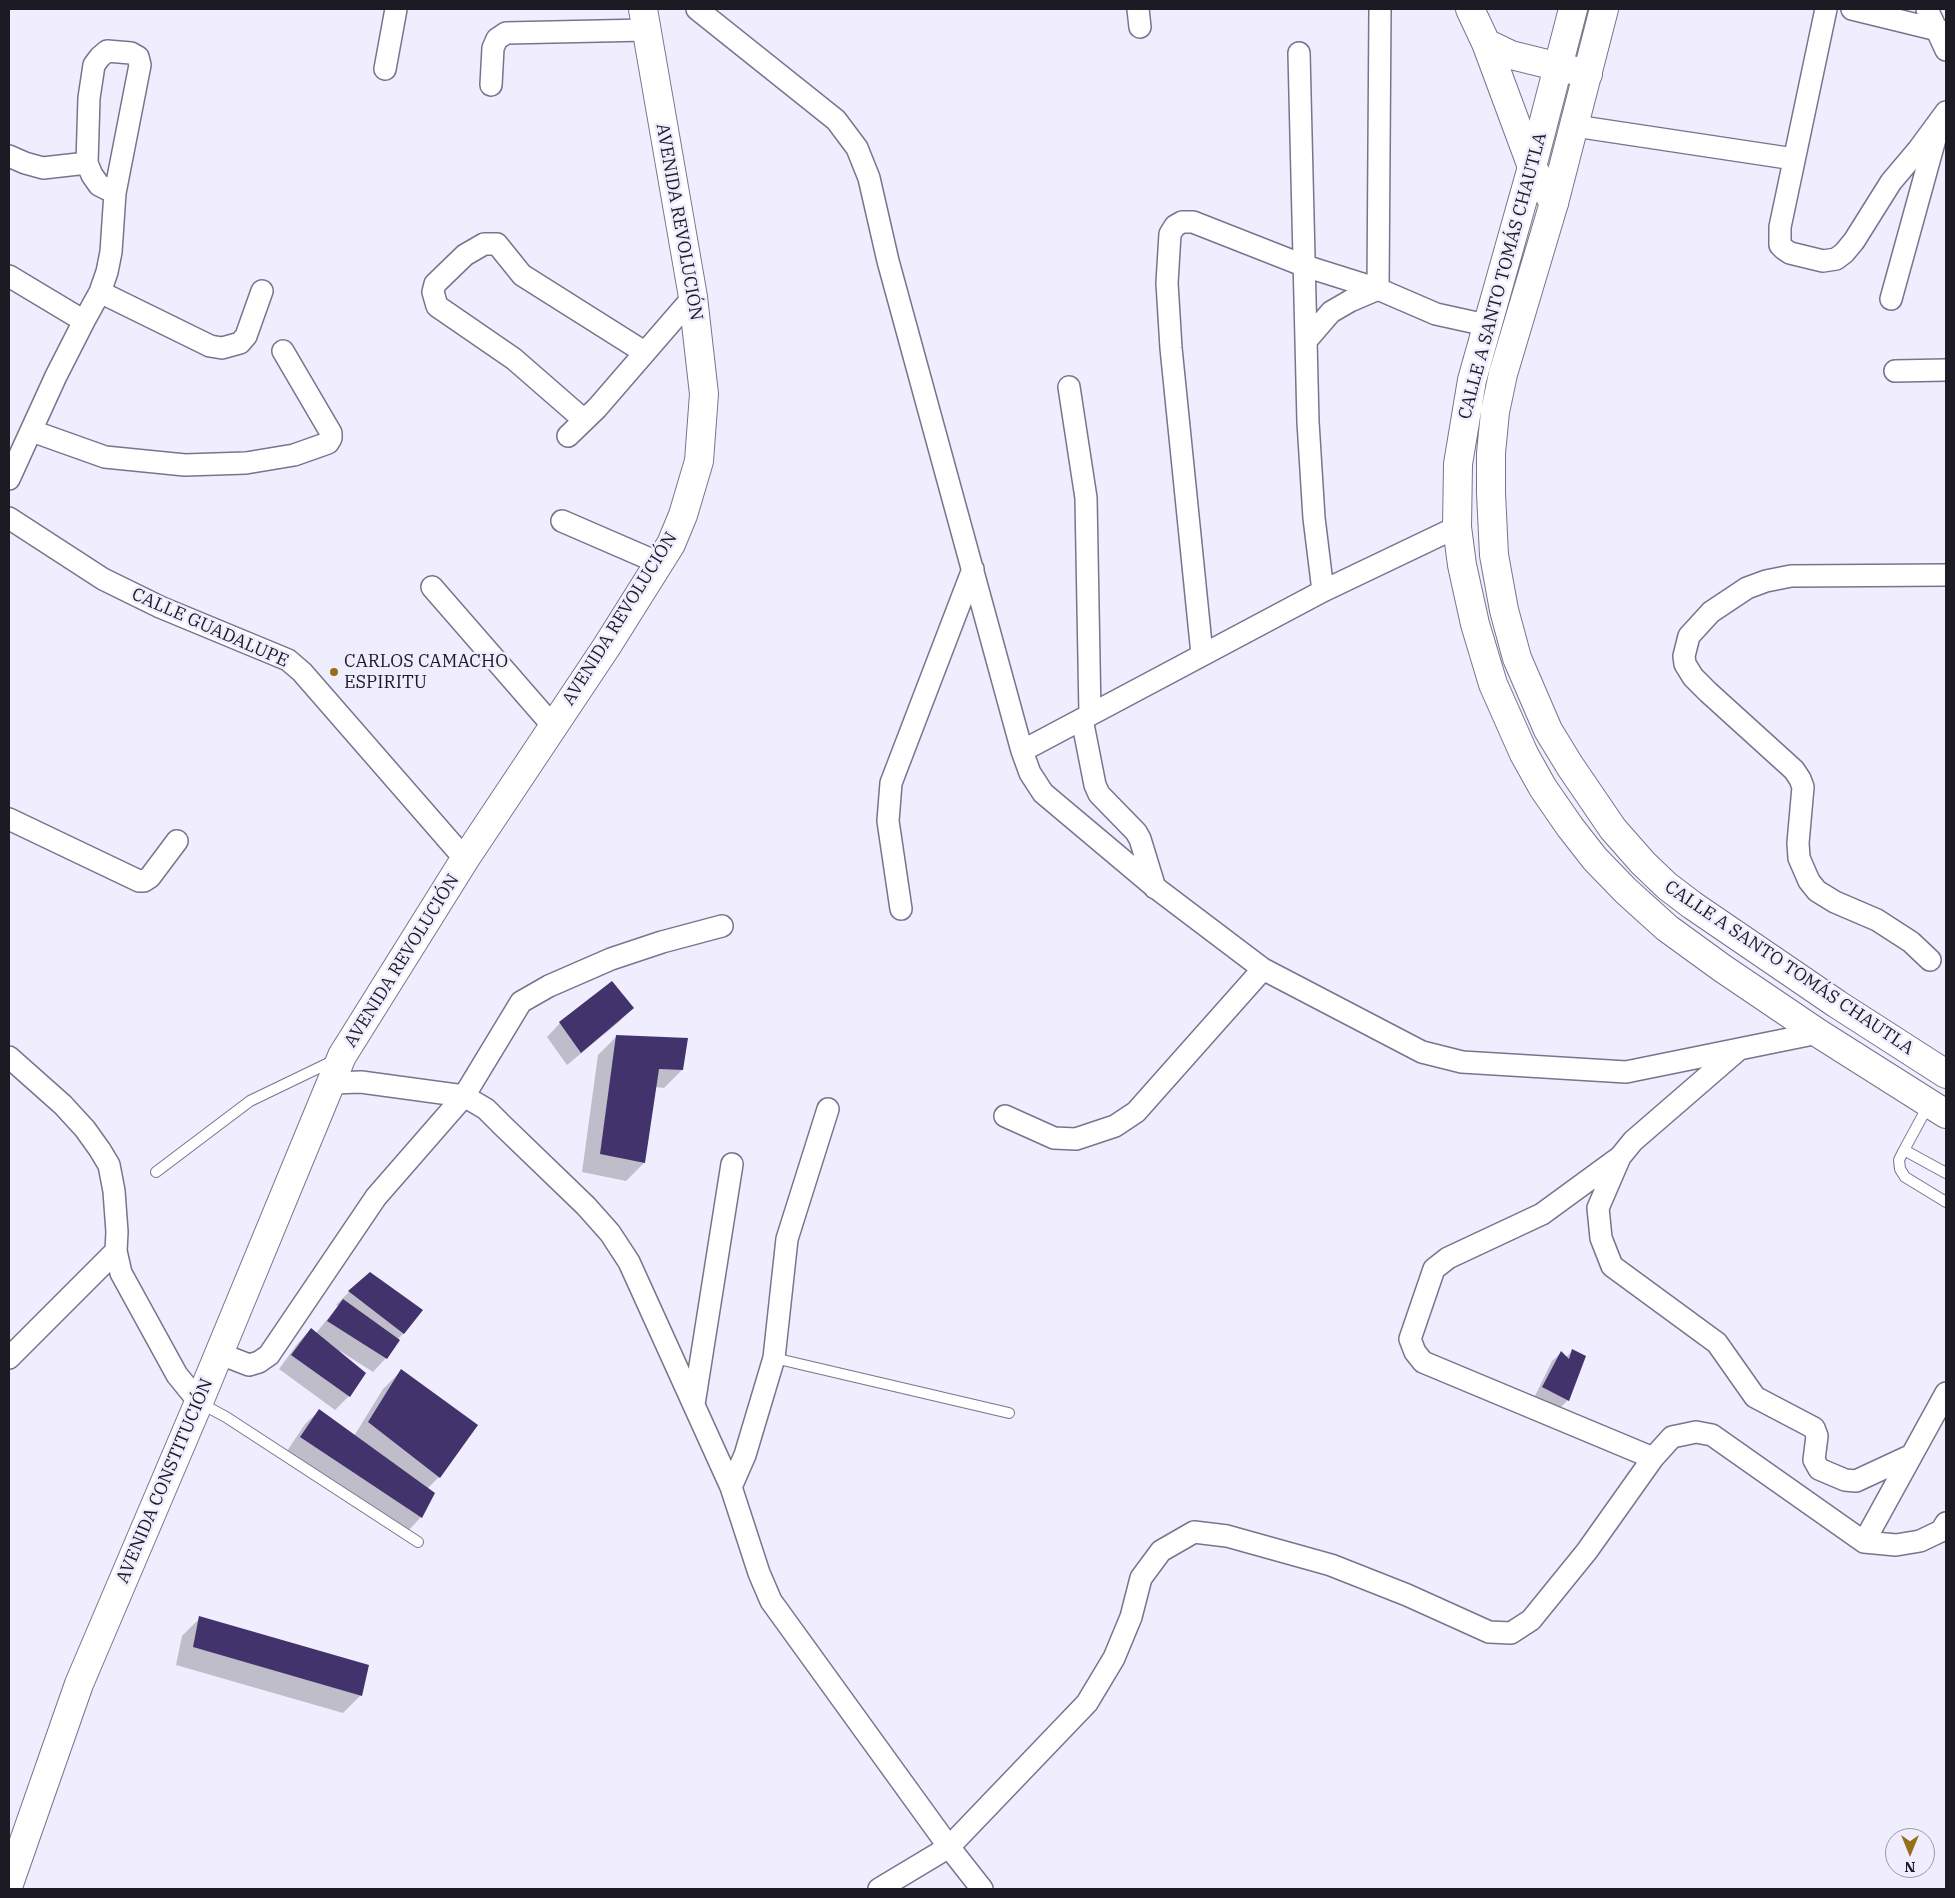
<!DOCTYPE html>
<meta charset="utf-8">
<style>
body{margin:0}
#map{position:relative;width:1955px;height:1898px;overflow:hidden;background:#f0edfe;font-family:"IBM Plex Serif",serif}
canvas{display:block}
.frame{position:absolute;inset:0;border:10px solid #1c1b24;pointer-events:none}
.north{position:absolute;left:1885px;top:1828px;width:50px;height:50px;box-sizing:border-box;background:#f0edfe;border:1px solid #9b99a7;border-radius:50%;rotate:180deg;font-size:14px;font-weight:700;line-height:20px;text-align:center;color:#1c1b24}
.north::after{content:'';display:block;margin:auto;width:18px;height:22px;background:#957018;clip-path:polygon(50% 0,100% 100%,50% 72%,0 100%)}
</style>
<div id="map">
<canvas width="1955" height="1898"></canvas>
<div class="frame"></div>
<div class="north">N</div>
</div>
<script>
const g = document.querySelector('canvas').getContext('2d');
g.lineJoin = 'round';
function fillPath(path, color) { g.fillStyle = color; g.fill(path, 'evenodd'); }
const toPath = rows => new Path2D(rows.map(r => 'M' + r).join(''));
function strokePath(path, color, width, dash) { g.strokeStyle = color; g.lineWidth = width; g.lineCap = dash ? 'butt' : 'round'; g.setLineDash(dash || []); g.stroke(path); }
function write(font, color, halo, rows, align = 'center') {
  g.font = font + ' "IBM Plex Serif",serif'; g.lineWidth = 5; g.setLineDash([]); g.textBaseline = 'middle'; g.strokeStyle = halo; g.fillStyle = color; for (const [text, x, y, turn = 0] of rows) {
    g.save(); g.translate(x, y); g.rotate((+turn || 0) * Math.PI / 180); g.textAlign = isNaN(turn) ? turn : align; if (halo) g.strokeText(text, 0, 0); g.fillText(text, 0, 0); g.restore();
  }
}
fillPath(toPath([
 [632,1008,619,1022,567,1065,547,1037,560,1023],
 [616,1037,682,1070,664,1088,655,1087,644,1163,626,1181,582,1172,598,1055],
 [349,1292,404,1333,397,1340,386,1358,373,1372,340,1351,339,1352,364,1373,349,1396,335,1410,279,1369,298,1343,311,1329,316,1333,338,1306,336,1305],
 [1573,1350,1568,1400,1559,1409,1535,1396,1552,1361,1561,1353,1566,1357],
 [401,1371,476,1425,439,1477,427,1489,434,1493,421,1517,408,1531,287,1451,305,1424,319,1411,354,1436,383,1389],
 [200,1618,361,1695,343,1713,176,1665,182,1636]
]), '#0003');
fillPath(toPath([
 [612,981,634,1008,581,1053,559,1022],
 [616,1035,688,1038,683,1070,659,1069,645,1163,600,1154],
 [370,1272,423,1310,404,1334,348,1291],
 [343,1299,400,1340,387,1359,327,1321],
 [311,1328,366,1373,350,1397,291,1355],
 [1572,1349,1586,1356,1569,1401,1542,1387,1561,1351,1569,1359],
 [401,1369,478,1425,440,1478,368,1422],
 [319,1409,435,1493,422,1518,300,1437],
 [199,1616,369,1665,362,1696,193,1647]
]), '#42336d');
const lane = toPath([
 [1904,1150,1929,1104],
 [156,1172,250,1101,335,1060],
 [1946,1173,1904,1150,1899,1160,1900,1169,1905,1177,1946,1202],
 [774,1358,1009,1413],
 [200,1403,226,1417,418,1542]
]);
const street = toPath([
 [697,9,836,120,857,148,869,178,888,261,1022,751,1030,773,1043,793,1156,888,1263,969,1422,1052,1462,1062,1626,1072,1818,1033],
 [1138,9,1140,27],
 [1826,9,1780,227,1780,245,1784,249,1790,253,1823,261,1836,259,1844,253,1854,241,1891,182,1918,150,1946,112],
 [1852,9,1946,32],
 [1927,9,1946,50],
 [1299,53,1308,422,1314,518,1323,591],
 [385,69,396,9],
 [491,85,493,48,497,39,506,33,646,30],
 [1575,126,1794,159],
 [9,156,25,163,43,168,87,163],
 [9,276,84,321],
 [100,292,210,346,222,348,240,343,246,336,262,291],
 [1891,299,1937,132],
 [1306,341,1331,312,1350,301,1378,289,1380,9],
 [1895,371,1946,370],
 [1069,387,1086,498,1090,715],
 [584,420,514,359,437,306,433,292,435,284,465,255,484,244,497,244,522,275,644,352],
 [32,431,105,457,185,465,246,463,294,455,328,443,331,438,331,433,283,351],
 [568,436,597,408,693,297],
 [9,479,56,376,84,321,100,292,107,272,111,252,115,193,140,65,138,57,131,53,107,51,100,57,94,65,89,98,87,163,92,175,99,185,115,193],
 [9,518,103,579,160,607,288,660,302,672,465,859],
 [562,521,659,563],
 [432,587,553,726],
 [1202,654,1171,348,1167,283,1170,234,1175,226,1182,222,1193,222,1305,266,1378,289,1436,314,1486,325],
 [1082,719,1095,785,1099,794,1136,832,1140,839,1155,888],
 [1022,751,1323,591,1457,527],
 [9,819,139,881,144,881,150,877,177,841],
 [901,909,888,821,891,783,973,569],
 [1930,960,1911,942,1877,920,1835,902,1817,891,1809,881,1799,858,1798,843,1803,787,1800,779,1794,770,1708,692,1693,677,1685,664,1684,656,1689,636,1711,612,1747,588,1766,581,1791,576,1946,575],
 [1737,1051,1633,1141,1620,1157,1598,1208,1601,1238,1612,1266,1717,1343,1755,1397,1814,1428,1817,1436,1814,1460,1819,1469,1845,1480,1856,1481,1912,1455],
 [9,1057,63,1105,85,1129,100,1150,109,1165,114,1191,117,1232,116,1251,121,1273,177,1375,199,1402],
 [332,1083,361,1082,464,1096,486,1109,503,1126,586,1206,610,1233,629,1262,731,1487,759,1573,771,1601,949,1847,982,1889],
 [1005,1116,1054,1138,1076,1139,1115,1126,1136,1112,1263,969],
 [1620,1157,1542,1214,1448,1258,1434,1269,1410,1339,1415,1352,1423,1362,1653,1458,1672,1437,1696,1432,1712,1435,1864,1542,1896,1545,1920,1541,1941,1531,1946,1523],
 [218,1353,249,1365,259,1362,269,1355,376,1197,464,1096,521,1002,549,986,611,959,662,942,722,926],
 [9,1358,116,1251],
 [694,1404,732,1164],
 [731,1487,745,1455,774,1358,787,1239,828,1109],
 [1864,1542,1946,1393],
 [879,1889,949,1847,1087,1703,1114,1658,1131,1617,1141,1578,1161,1551,1194,1532,1227,1536,1331,1565,1407,1595,1489,1632,1511,1633,1531,1620,1587,1551,1653,1458]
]);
const secondary = toPath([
 [1470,9,1486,43,1532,167,1554,203],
 [1486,43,1511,55,1588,74],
 [9,1884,79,1684,199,1402,342,1056,465,859,607,646,671,544,683,515,699,461,704,394,693,297,643,9]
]);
const primary = toPath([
 [1573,9,1532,167,1472,380,1458,464,1457,527,1462,565,1475,624,1493,684,1524,754,1543,788,1570,827,1595,859,1626,891,1667,928,1722,968,1818,1033,1946,1114],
 [1604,9,1554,203,1503,374,1495,412,1491,453,1491,493,1494,555,1504,610,1517,658,1548,730,1570,766,1613,829,1643,863,1667,886,1692,905,1837,1004,1946,1074]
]);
strokePath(lane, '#78748d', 12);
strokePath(street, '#78748d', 24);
strokePath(secondary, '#78748d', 30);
strokePath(primary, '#78748d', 30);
strokePath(lane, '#fff', 10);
strokePath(street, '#fff', 21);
strokePath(secondary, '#fff', 28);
strokePath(primary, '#fff', 28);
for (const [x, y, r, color] of [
 [334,672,5,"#957018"]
]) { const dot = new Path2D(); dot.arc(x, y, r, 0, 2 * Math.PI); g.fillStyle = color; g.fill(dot); strokePath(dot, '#f0edfe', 2); }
write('18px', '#1c1b24', '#f0edfe', [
 ["AVENIDA REVOLUCIÓN",679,222,80],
 ["CALLE A SANTO TOMÁS CHAUTLA",1503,276,-75],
 ["AVENIDA REVOLUCIÓN",620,619,-58],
 ["CALLE GUADALUPE",210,628,24],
 ["AVENIDA REVOLUCIÓN",402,961,-58],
 ["CALLE A SANTO TOMÁS CHAUTLA",1789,968,34],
 ["AVENIDA CONSTITUCIÓN",165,1481,-67]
]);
write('18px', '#1c1b24', '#f0edfe', [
 ["CARLOS CAMACHO",344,662],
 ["ESPIRITU",344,683]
], 'left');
</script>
